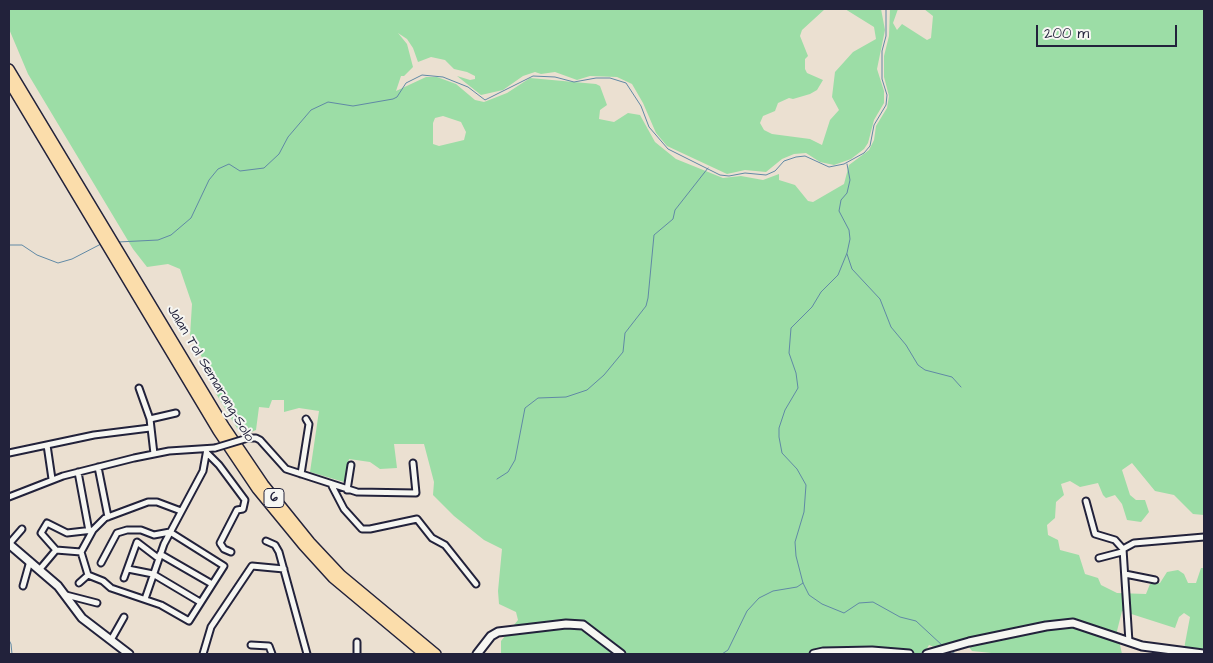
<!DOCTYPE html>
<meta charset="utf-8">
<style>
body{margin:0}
#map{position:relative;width:1213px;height:663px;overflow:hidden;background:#ebe0d1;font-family:"Architects Daughter",sans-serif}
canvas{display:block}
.frame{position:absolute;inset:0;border:10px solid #22223b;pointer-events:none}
.scale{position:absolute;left:1036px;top:25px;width:141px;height:22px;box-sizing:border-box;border:2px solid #22223b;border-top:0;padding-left:6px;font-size:15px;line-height:18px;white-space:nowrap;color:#22223b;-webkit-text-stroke:4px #f6f6f2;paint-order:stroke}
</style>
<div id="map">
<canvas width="1213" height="663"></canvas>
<div class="frame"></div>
<div class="scale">200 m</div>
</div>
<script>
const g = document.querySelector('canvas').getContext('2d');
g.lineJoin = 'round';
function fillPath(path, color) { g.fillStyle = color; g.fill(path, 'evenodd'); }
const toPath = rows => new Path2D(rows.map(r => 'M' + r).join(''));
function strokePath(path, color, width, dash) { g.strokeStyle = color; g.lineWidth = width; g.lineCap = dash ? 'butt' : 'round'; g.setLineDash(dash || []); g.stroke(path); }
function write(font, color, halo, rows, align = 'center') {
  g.font = font + ' "Architects Daughter",sans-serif'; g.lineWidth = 4; g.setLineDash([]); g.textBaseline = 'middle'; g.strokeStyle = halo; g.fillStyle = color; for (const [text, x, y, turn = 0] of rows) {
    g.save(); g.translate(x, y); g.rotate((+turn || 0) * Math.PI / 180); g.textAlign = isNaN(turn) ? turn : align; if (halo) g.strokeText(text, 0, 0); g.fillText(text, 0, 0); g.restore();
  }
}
fillPath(toPath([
 [9,9,825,9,802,30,800,36,808,56,805,59,805,69,807,73,823,80,817,90,810,94,793,99,789,98,778,103,775,111,763,116,760,123,764,130,772,134,810,139,822,145,830,120,839,110,832,97,835,72,853,52,876,39,874,27,845,9,881,9,885,30,877,69,884,91,884,103,874,120,868,143,864,149,851,159,834,165,820,162,806,153,794,154,782,159,766,172,745,170,727,174,667,146,656,133,643,103,632,84,617,77,590,76,577,80,555,72,541,74,535,72,523,76,503,90,481,95,457,76,470,80,475,79,475,76,467,72,454,69,445,60,431,57,418,62,413,48,407,39,398,33,407,44,413,67,404,76,401,76,396,91,426,77,437,77,456,84,475,100,484,102,507,93,530,78,596,84,600,86,607,105,600,110,599,119,614,122,628,113,640,115,655,142,676,159,723,178,741,176,763,180,779,174,779,180,795,185,808,201,813,202,844,184,849,165,869,150,874,140,876,126,887,108,889,96,884,77,884,56,889,36,890,9,898,9,893,23,897,30,902,24,927,40,931,38,933,16,924,9,1204,9,1204,515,1193,514,1174,495,1155,491,1132,463,1122,470,1130,495,1136,500,1145,500,1149,512,1141,522,1127,520,1122,504,1115,495,1106,498,1103,495,1098,483,1080,487,1070,481,1061,484,1064,495,1056,502,1055,518,1047,525,1048,535,1058,540,1060,550,1079,555,1085,574,1098,578,1101,585,1117,593,1146,594,1150,584,1160,583,1167,572,1178,570,1184,574,1188,583,1196,583,1201,568,1204,568,1204,654,1183,654,1190,617,1184,613,1179,617,1175,628,1122,611,1117,631,1122,654,1001,654,972,651,965,642,934,647,929,645,924,654,501,654,501,641,518,620,516,612,499,604,498,591,502,549,484,540,454,516,433,495,434,482,424,444,394,444,397,468,380,469,370,462,349,459,344,482,310,472,319,411,299,408,284,412,284,400,272,400,269,408,259,407,256,430,244,435,237,428,215,392,214,379,190,336,192,304,180,269,168,264,147,267,133,249,28,74,9,29],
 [443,116,461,122,466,132,464,140,439,146,433,144,433,123,435,118]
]), '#9cdda6');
strokePath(toPath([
 [847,164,850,180,847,193,841,200,839,211,849,230,850,239,847,253,838,275,821,292,812,307,791,328,789,353,796,373,798,388,785,410,779,428,779,437,782,453,797,469,806,485,804,512,795,542,796,556,803,583,809,595,822,604,844,613,859,603,873,602,900,617,916,621,943,646],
 [118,242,158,240,171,235,191,218,209,180,218,169,229,164,240,171,264,168,279,154,288,137,311,110,328,102,353,106,393,99,397,97,406,83,422,75,443,77,468,87,485,100,533,76,555,77,574,82,596,78,610,78,626,83,641,106,649,127,668,149,720,175,729,176,745,173,766,175,775,171,784,161,796,157,805,156,829,167,844,164,864,153,870,146,874,125,886,105,887,95,882,79,882,51,886,36,886,9],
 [9,245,22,245,37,255,58,263,72,259,101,244],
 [847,254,852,269,880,299,891,327,906,345,918,365,925,370,952,377,961,387],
 [497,479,508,472,515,460,525,408,538,398,566,397,587,390,604,375,623,352,625,333,646,306,648,298,654,235,673,219,675,210,708,168],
 [9,640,11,644,12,654],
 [950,651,956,654],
 [722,654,728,650,747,611,759,598,773,591,797,587,803,583]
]), '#6089a5', 1);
const street = toPath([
 [139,388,150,419,154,454],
 [150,419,176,413],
 [248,438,256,438,260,440,286,469,357,492,416,493,413,463],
 [47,445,52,479],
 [9,453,94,435,150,428],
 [207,453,219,465,245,500,243,509,237,510,220,543,224,549,231,552],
 [98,467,108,517],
 [78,472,89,531],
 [301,474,309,424,306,419],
 [332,486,344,509,362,529,370,529,417,519,432,538,445,545,476,584],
 [347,490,351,465],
 [9,497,63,476,134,458,169,451,215,448],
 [1086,501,1095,534,1115,540,1123,549],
 [93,530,105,518,148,502,157,502,181,511],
 [266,541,275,545,279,552,307,654],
 [9,544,22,529],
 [160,554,212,584],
 [1099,558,1122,552],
 [40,569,56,550,41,533,47,523,67,533,93,530,81,552,56,550],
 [128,569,153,574,200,602],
 [1125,574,1155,580],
 [88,575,103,581,111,588,161,605,189,621,224,566,170,532,154,535,141,530,127,530,117,533,101,563],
 [124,578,137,542,158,558],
 [79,583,88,575,81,552],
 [23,586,30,561],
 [66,595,97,603],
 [145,599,164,544,203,471,207,449],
 [111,640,124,617],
 [1129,642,1123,549,1134,543,1204,537],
 [251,645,269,646,272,654],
 [203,654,211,627,252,566,284,569],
 [357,654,357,642]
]);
const secondary = toPath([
 [9,544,58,586,82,618,129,654],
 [477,654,491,636,498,632,566,624,583,625,621,654],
 [814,654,823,652,872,651,909,654],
 [927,654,969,642,1046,626,1073,623,1142,646,1203,654]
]);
const highway = toPath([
 [9,69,224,426,264,485,310,542,341,575,436,654],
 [9,82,218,431,257,489,303,545,333,578,424,654]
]);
strokePath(street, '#22223b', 9);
strokePath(secondary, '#22223b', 11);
strokePath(highway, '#22223b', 12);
strokePath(street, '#f6f6f2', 5);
strokePath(secondary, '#f6f6f2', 7);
strokePath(highway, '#fbddab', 9);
const streetBridge = toPath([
 [215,448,248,438]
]);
strokePath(streetBridge, '#22223b', 9, []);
strokePath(streetBridge, '#f6f6f2', 5);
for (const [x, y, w] of [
 [274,498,20]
]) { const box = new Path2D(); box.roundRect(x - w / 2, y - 9.5, w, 19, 4); g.fillStyle = '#f6f6f2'; g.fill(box); strokePath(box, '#22223b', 1); }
write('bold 12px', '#22223b', null, [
 ["6",274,498]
]);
write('14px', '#22223b', '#f6f6f2', [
 ["Jalan Tol Semarang–Solo",210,374,59]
]);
</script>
